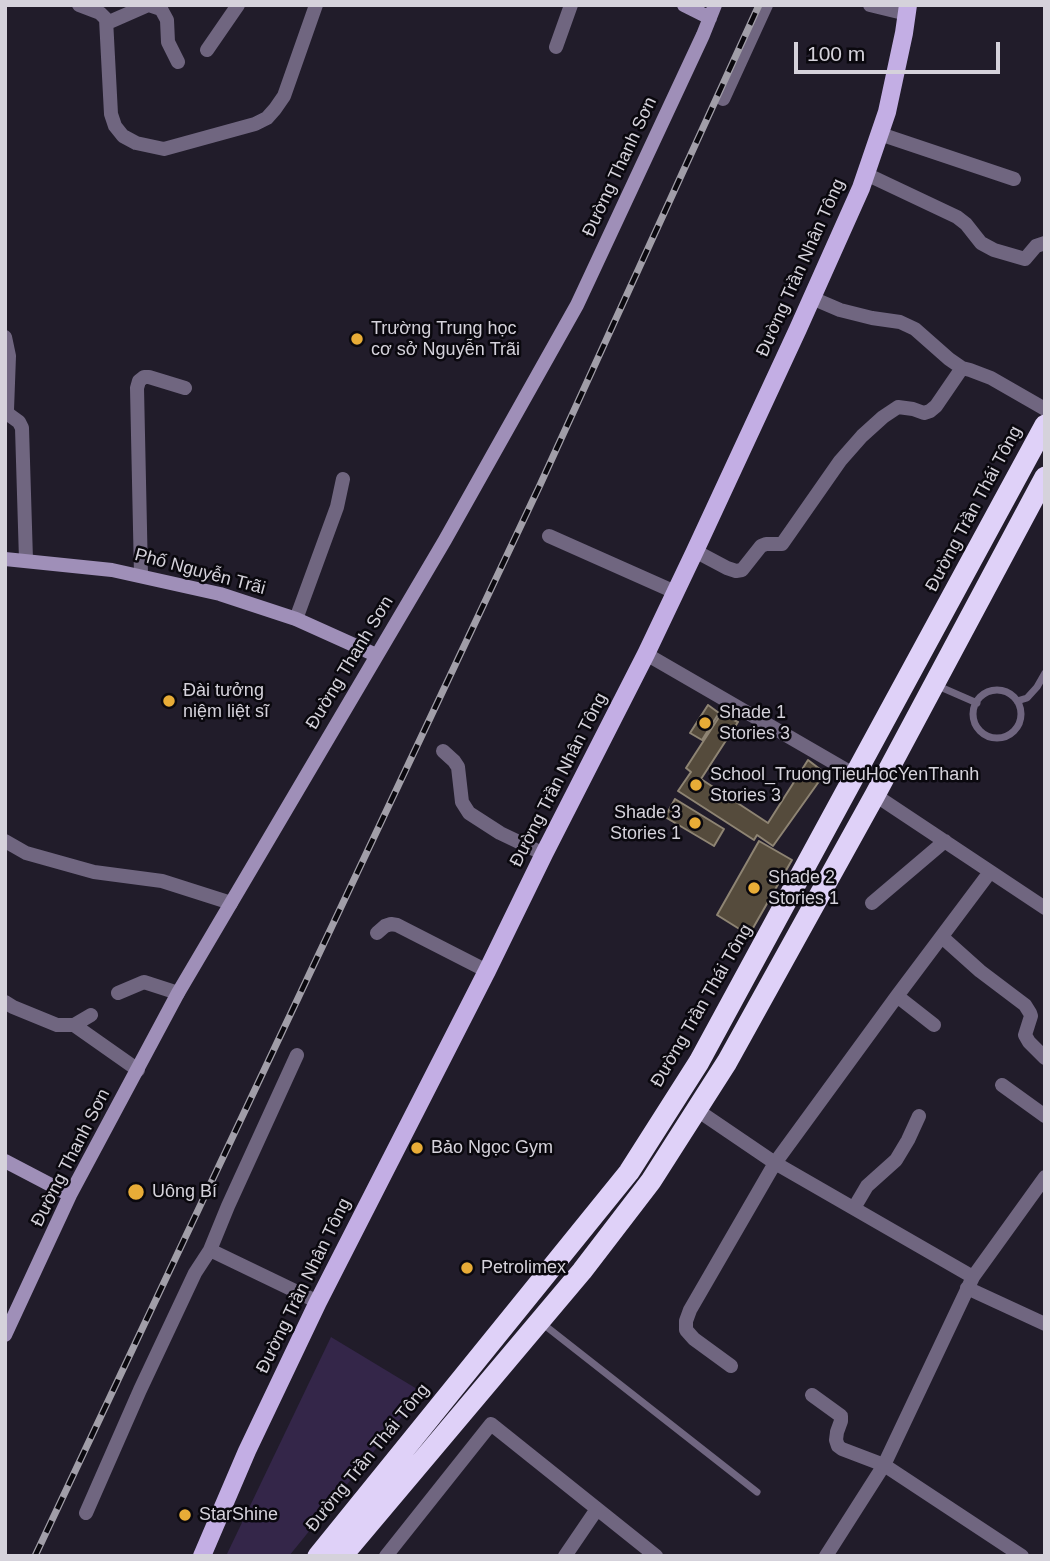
<!DOCTYPE html>
<meta charset="utf-8">
<style>
body{margin:0}
#map{position:relative;width:1050px;height:1561px;overflow:hidden;background:#211c2a;font-family:Helvetica,sans-serif}
canvas{display:block}
.frame{position:absolute;inset:0;border:7px solid #d5d2db;pointer-events:none}
.scale{position:absolute;left:794px;top:42px;width:206px;height:32px;box-sizing:border-box;border:4px solid #d5d2db;border-top:0;padding-left:9px;font-size:21px;line-height:24px;white-space:nowrap;color:#d5d2db;-webkit-text-stroke:5px #0a080e;paint-order:stroke}
</style>
<div id="map">
<canvas width="1050" height="1561"></canvas>
<div class="frame"></div>
<div class="scale">100 m</div>
</div>
<script>
const g = document.querySelector('canvas').getContext('2d');
g.lineJoin = 'round';
function fillPath(path, color) { g.fillStyle = color; g.fill(path, 'evenodd'); }
const toPath = rows => new Path2D(rows.map(r => 'M' + r).join(''));
function strokePath(path, color, width, dash) { g.strokeStyle = color; g.lineWidth = width; g.lineCap = dash ? 'butt' : 'round'; g.setLineDash(dash || []); g.stroke(path); }
function write(font, color, halo, rows, align = 'center') {
  g.font = font + ' Helvetica,sans-serif'; g.lineWidth = 5; g.setLineDash([]); g.textBaseline = 'middle'; g.strokeStyle = halo; g.fillStyle = color; for (const [text, x, y, turn = 0] of rows) {
    g.save(); g.translate(x, y); g.rotate((+turn || 0) * Math.PI / 180); g.textAlign = isNaN(turn) ? turn : align; if (halo) g.strokeText(text, 0, 0); g.fillText(text, 0, 0); g.restore();
  }
}
fillPath(toPath([
 [331,1337,422,1392,289,1556,226,1556]
]), '#342649');
const building = toPath([
 [708,705,719,713,702,740,690,733,708,705],
 [721,714,738,722,701,779,768,823,808,760,825,773,773,846,757,835,754,840,678,791,691,772,686,768,721,714],
 [675,799,724,829,714,846,665,817,675,799],
 [759,841,792,860,749,935,717,915,759,841]
]);
fillPath(building, '#554b3c');
strokePath(building, '#8e8473', 2);
strokePath(toPath([
 [938,686,977,703],
 '973 714a24 24 0 1 1 48 0a24 24 0 1 1-48 0Z',
 [1017,701,1027,698,1037,687,1045,673],
 [543,1324,757,1492]
]), '#706680', 7);
strokePath(toPath([
 [79,5,100,13,106,19,111,114,115,126,123,136,136,143,164,149,255,124,267,118,275,109,284,96,316,5],
 [149,5,161,9,167,20,168,42,178,62],
 [870,5,907,14],
 [107,23,148,5],
 [556,47,571,5],
 [207,50,238,5],
 [723,99,766,5],
 [880,134,1014,179],
 [866,174,957,217,966,224,981,243,994,250,1025,259,1036,246,1045,243],
 [812,298,840,310,872,318,900,322,915,329,949,359,962,368,970,370,991,378,1045,409],
 [5,337,9,356,7,410,8,414,19,422,22,428,26,560],
 [549,536,675,592],
 [695,551,727,568,736,571,742,570,761,546,766,544,782,544,840,461,862,436,883,417,898,407,913,409,924,413,930,411,936,406,962,368],
 [141,575,137,388,139,381,144,377,149,377,185,388],
 [296,619,337,507,343,479],
 [646,654,855,775],
 [443,751,454,761,458,767,462,802,469,813,500,833,544,854],
 [875,795,1045,908],
 [5,841,26,853,94,872,162,881,231,903],
 [872,903,945,841],
 [377,933,385,926,391,924,397,925,487,971],
 [942,937,980,971,1025,1005,1030,1013,1031,1016,1025,1035,1029,1042,1045,1058],
 [118,993,144,982,178,993],
 [897,996,934,1025],
 [5,1002,13,1007,57,1025,74,1025,91,1015],
 [74,1025,138,1070],
 [1002,1085,1045,1116],
 [697,1110,775,1163,973,1277],
 [854,1208,867,1186,896,1160,908,1140,919,1116],
 [210,1250,228,1206,297,1055],
 [967,1288,1045,1324],
 [731,1366,694,1339,686,1330,686,1321,690,1310,775,1163,897,996,990,872],
 [812,1395,841,1416,841,1421,837,1432,836,1440,838,1446,842,1449,884,1465,1022,1556],
 [86,1513,140,1390,195,1273,210,1250,318,1302],
 [386,1556,491,1424,656,1556],
 [565,1556,597,1509],
 [826,1556,884,1465,973,1277,1045,1177]
]), '#706680', 14);
strokePath(toPath([
 [684,5,710,18],
 [5,559,112,570,220,594,296,619,376,655],
 [5,1161,70,1195],
 [5,1335,70,1195,178,993,445,540,577,305,703,35,715,5]
]), '#9f8fb8', 14);
strokePath(toPath([
 [202,1556,247,1451,318,1302,487,971,544,854,646,654,695,551,798,329,861,188,887,112,904,33,908,5]
]), '#c3aee4', 18);
strokePath(toPath([
 [318,1556,629,1172,699,1062,1045,425],
 [342,1556,582,1271,651,1181,727,1062,875,795,1045,477]
]), '#dfd1f8', 21);
const rail = toPath([
 [35,1556,540,485,759,5]
]);
strokePath(rail, '#a19ea8', 7);
strokePath(rail, '#0a080e', 4.5, [13]);
for (const [x, y, r, color] of [
 [357,339,7,"#e8ac37"],
 [169,701,7,"#e8ac37"],
 [705,723,7,"#e8ac37"],
 [696,785,7,"#e8ac37"],
 [695,823,7,"#e8ac37"],
 [754,888,7,"#e8ac37"],
 [417,1148,7,"#e8ac37"],
 [136,1192,9,"#e8ac37"],
 [467,1268,7,"#e8ac37"],
 [185,1515,7,"#e8ac37"]
]) { const dot = new Path2D(); dot.arc(x, y, r, 0, 2 * Math.PI); g.fillStyle = color; g.fill(dot); strokePath(dot, '#0a080e', 2.5); }
write('18px', '#d5d2db', '#0a080e', [
 ["Đường Thanh Sơn",620,167,-65],
 ["Đường Trần Nhân Tông",801,268,-66],
 ["Đường Trần Thái Tông",974,509,-62],
 ["Phố Nguyễn Trãi",200,572,15],
 ["Đường Thanh Sơn",350,663,-59],
 ["Đường Trần Nhân Tông",559,780,-63],
 ["Đường Trần Thái Tông",702,1006,-60],
 ["Đường Thanh Sơn",71,1158,-63],
 ["Đường Trần Nhân Tông",304,1286,-64],
 ["Đường Trần Thái Tông",368,1458,-51]
]);
write('18px', '#d5d2db', '#0a080e', [
 ["Trường Trung học",371,329],
 ["cơ sở Nguyễn Trãi",371,350],
 ["Đài tưởng",183,691],
 ["niệm liệt sĩ",183,712],
 ["Shade 1",719,713],
 ["Stories 3",719,734],
 ["School_TruongTieuHocYenThanh",710,775],
 ["Stories 3",710,796],
 ["Shade 3",681,813,"right"],
 ["Stories 1",681,834,"right"],
 ["Shade 2",768,878],
 ["Stories 1",768,899],
 ["Bảo Ngọc Gym",431,1148],
 ["Uông Bí",152,1192],
 ["Petrolimex",481,1268],
 ["StarShine",199,1515]
], 'left');
</script>
